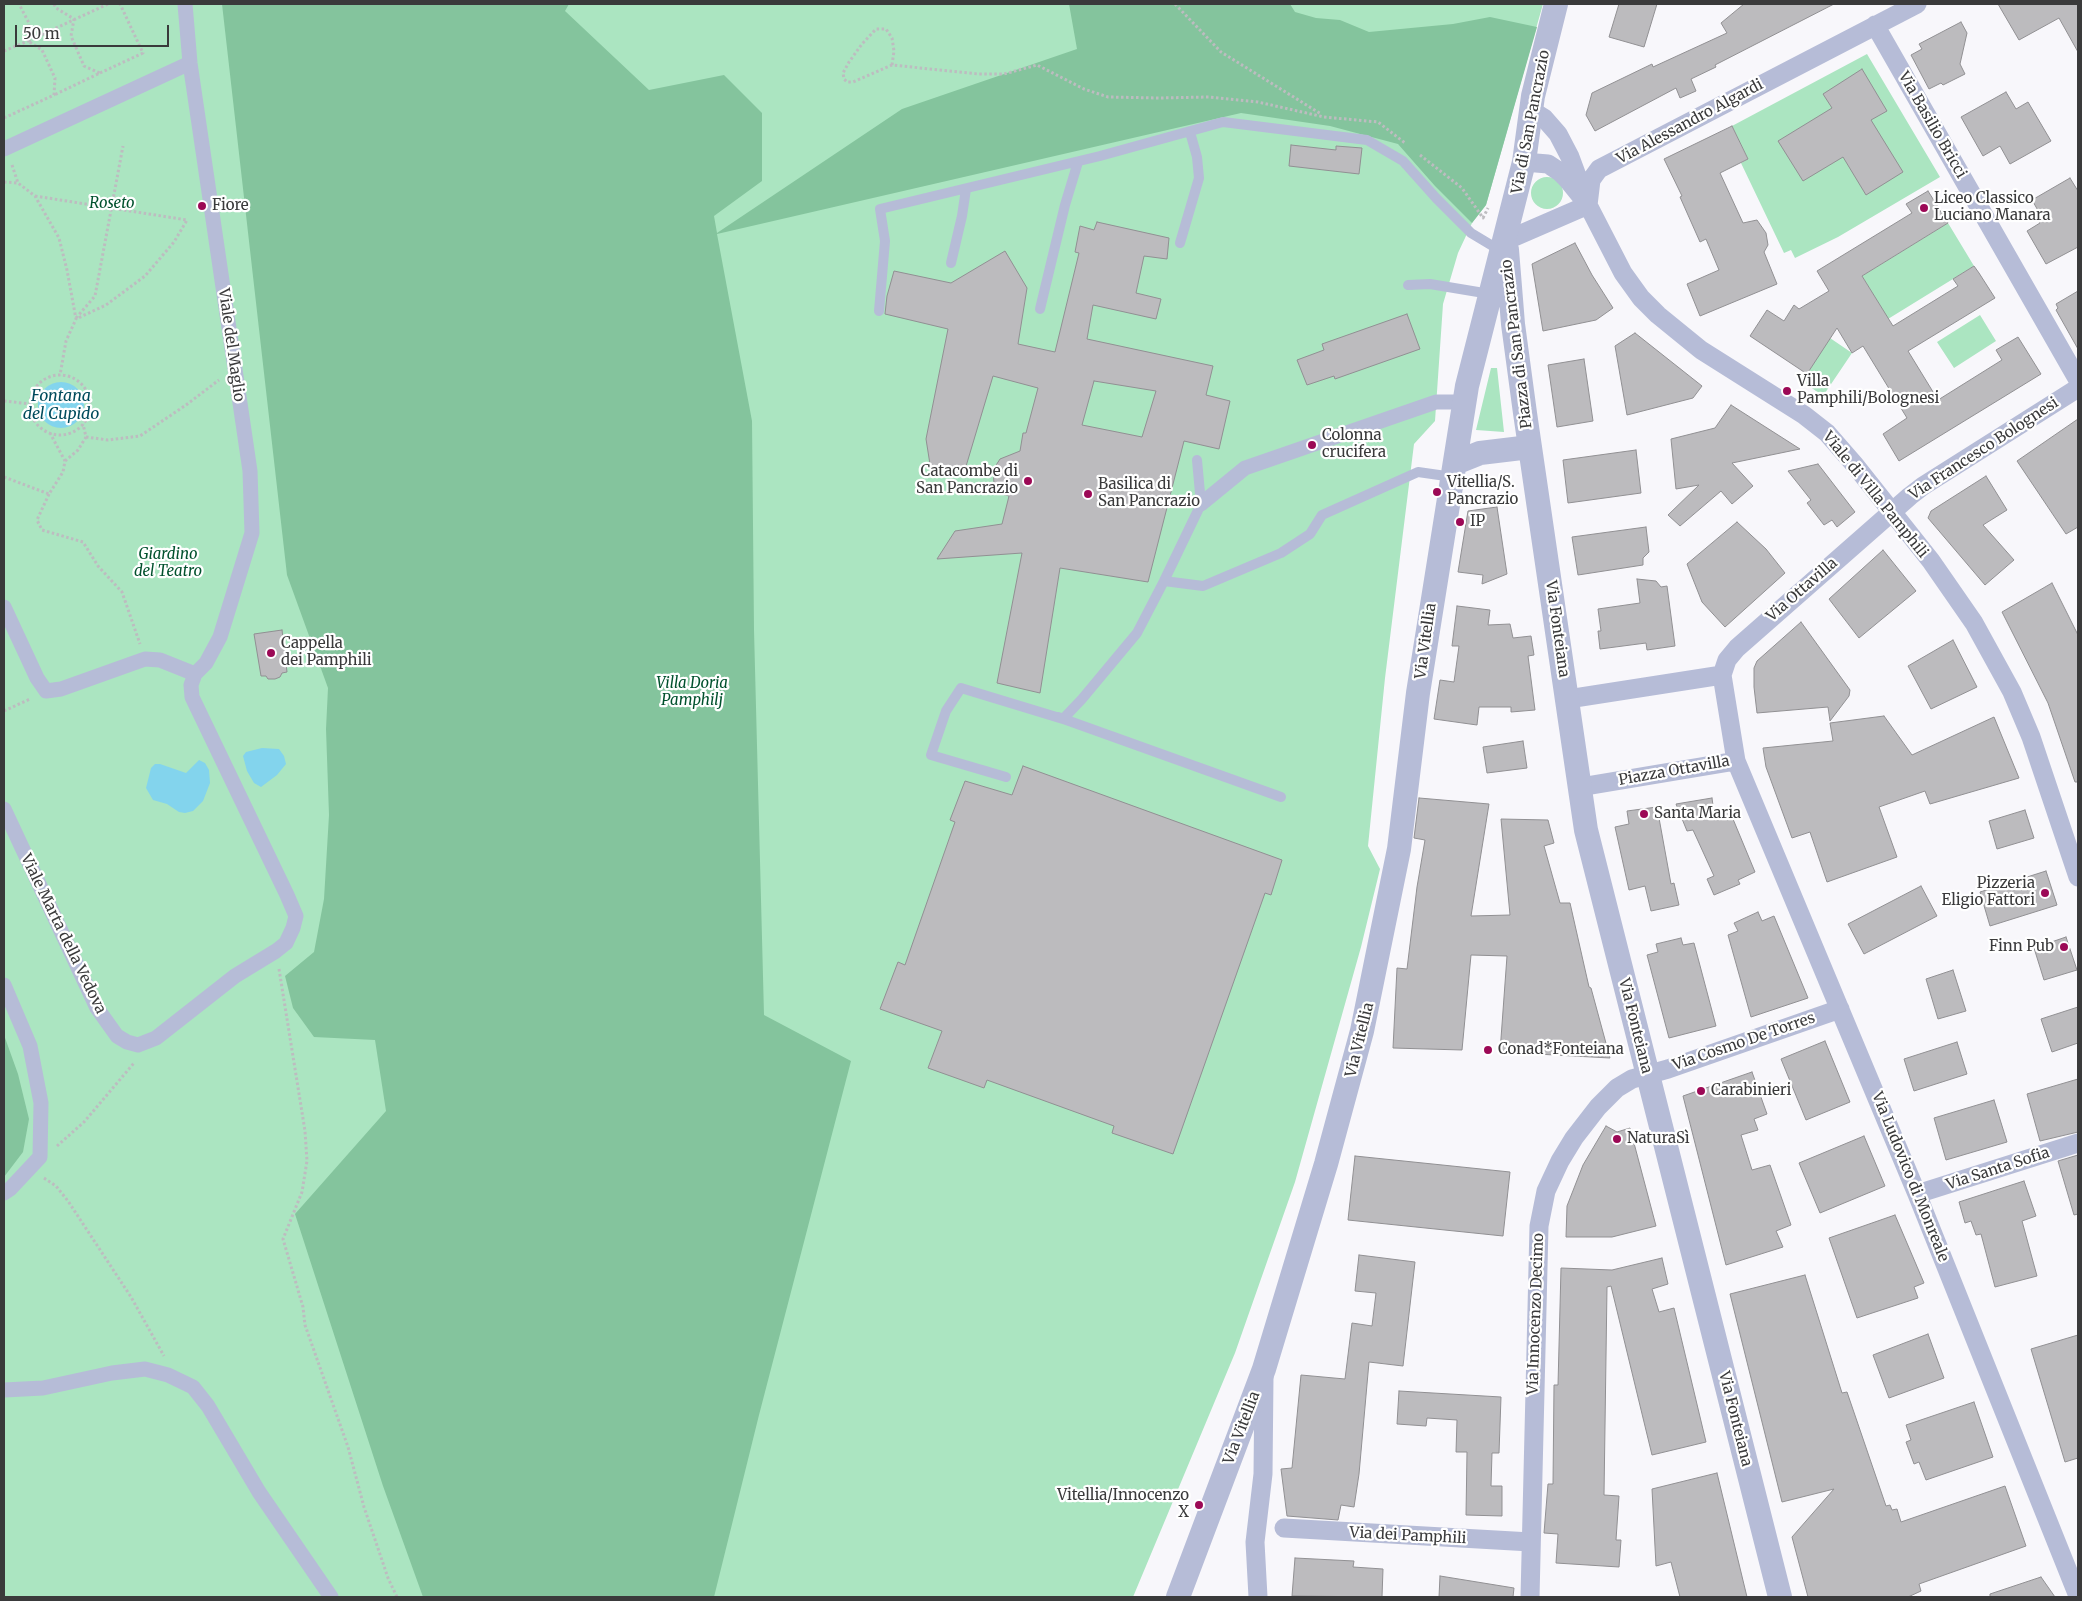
<!DOCTYPE html>
<meta charset="utf-8">
<style>
body{margin:0}
#map{position:relative;width:2082px;height:1601px;overflow:hidden;background:#f8f7fb;font-family:Merriweather,serif}
canvas{display:block}
.frame{position:absolute;inset:0;border:5px solid #3a3a3b;pointer-events:none}
.scale{position:absolute;left:15px;top:25px;width:154px;height:22px;box-sizing:border-box;border:2px solid #3a3a3b;border-top:0;padding-left:6px;font-size:15px;line-height:18px;white-space:nowrap;color:#3a3a3b;-webkit-text-stroke:4px #fff;paint-order:stroke}
</style>
<div id="map">
<canvas width="2082" height="1601"></canvas>
<div class="frame"></div>
<div class="scale">50 m</div>
</div>
<script>
const g = document.querySelector('canvas').getContext('2d');
g.lineJoin = 'round';
function fillPath(path, color) { g.fillStyle = color; g.fill(path, 'evenodd'); }
const toPath = rows => new Path2D(rows.map(r => 'M' + r).join(''));
function strokePath(path, color, width, dash) { g.strokeStyle = color; g.lineWidth = width; g.lineCap = dash ? 'butt' : 'round'; g.setLineDash(dash || []); g.stroke(path); }
function write(font, color, halo, rows, align = 'center') {
  g.font = font + ' Merriweather,serif'; g.lineWidth = 4.5; g.setLineDash([]); g.textBaseline = 'middle'; g.strokeStyle = halo; g.fillStyle = color; for (const [text, x, y, turn = 0] of rows) {
    g.save(); g.translate(x, y); g.rotate((+turn || 0) * Math.PI / 180); g.textAlign = isNaN(turn) ? turn : align; if (halo) g.strokeText(text, 0, 0); g.fillText(text, 0, 0); g.restore();
  }
}
fillPath(toPath([
 [4,4,1543,4,1486,205,1472,223,1458,253,1443,304,1435,421,1414,444,1385,678,1368,846,1380,869,1361,947,1295,1182,1235,1353,1133,1597,4,1597],
 [1867,54,1940,177,1838,237,1795,258,1791,250,1784,253,1741,163,1748,159,1732,126],
 '1531 193a16 16 0 1 1 32 0a16 16 0 1 1-32 0Z',
 [1948,223,1974,266,1888,319,1862,276],
 [1980,315,1996,341,1954,368,1937,342],
 [1830,338,1852,353,1823,396,1802,381],
 [1491,368,1497,368,1504,432,1476,430]
]), '#abe5c1');
fillPath(toPath([
 [222,4,569,4,565,11,649,90,724,75,762,113,762,181,714,216,717,233,902,109,1077,49,1069,4,1290,4,1295,12,1316,18,1340,20,1369,32,1453,24,1490,17,1537,27,1486,205,1472,223,1435,186,1398,144,1330,126,1241,113,717,234,752,421,754,630,764,1015,851,1061,759,1415,714,1597,423,1597,383,1486,295,1214,386,1111,375,1040,314,1037,293,1008,285,976,314,952,324,899,329,815,326,729,328,688,287,575],
 [4,1035,18,1074,29,1119,23,1152,4,1177]
]), '#84c49d');
fillPath(toPath([
 '38 405a23 23 0 1 1 46 0a23 23 0 1 1-46 0Z',
 [262,748,279,749,284,756,286,764,277,775,261,787,254,783,247,771,243,756,246,752],
 [199,760,205,763,209,770,210,783,203,801,193,811,185,813,179,812,167,804,153,800,146,788,151,768,155,764,160,764,186,773]
]), '#83d4ed');
const building = toPath([
 [1619,4,1657,4,1644,47,1609,37,1619,4],
 [1744,4,1834,4,1715,65,1716,67,1691,79,1696,91,1680,98,1676,88,1595,131,1586,115,1592,93,1652,64,1653,67,1727,33,1721,23,1744,4],
 [1998,4,2078,4,2078,52,2059,18,2019,40,1998,4],
 [1961,22,1967,33,1960,64,1965,74,1943,85,1941,83,1929,89,1911,55,1922,49,1919,44,1961,22],
 [1862,69,1887,111,1871,120,1903,172,1866,195,1843,157,1803,181,1778,141,1832,108,1823,94,1862,69],
 [2006,92,2016,109,2028,102,2051,141,2010,164,2000,146,1983,156,1961,117,2006,92],
 [1732,126,1748,159,1720,173,1743,223,1757,220,1766,233,1768,245,1764,252,1777,284,1700,316,1687,284,1719,270,1706,239,1700,242,1680,197,1682,196,1664,159,1732,126],
 [1291,145,1336,150,1336,146,1362,148,1359,174,1289,166,1291,145],
 [2070,178,2078,191,2078,247,2046,264,2027,231,2040,223,2036,216,2040,214,2032,200,2070,178],
 [1928,191,1948,223,1862,276,1893,326,1958,286,1953,279,1974,266,1979,273,1995,298,1908,351,1938,400,2002,360,1996,350,2018,337,2041,374,1899,461,1883,434,1907,418,1863,346,1852,353,1837,328,1807,374,1750,336,1767,310,1784,321,1794,305,1799,309,1829,291,1817,271,1912,213,1906,204,1928,191],
 [1097,222,1169,238,1167,259,1144,256,1136,293,1161,299,1156,319,1093,305,1087,339,1213,366,1206,395,1230,401,1219,449,1184,441,1148,582,1060,568,1040,693,997,683,1022,553,937,559,955,531,1002,524,1009,496,999,493,994,483,993,470,1000,459,1020,451,1023,433,1026,433,1038,388,993,376,964,473,932,477,926,439,948,329,885,314,887,296,894,271,951,283,1005,251,1027,288,1018,344,1055,352,1079,253,1075,252,1080,226,1094,230,1097,222],
 [1094,381,1156,391,1142,437,1082,425,1094,381],
 [1575,243,1592,275,1613,308,1596,320,1543,331,1532,264,1575,243],
 [2078,291,2078,349,2056,310,2058,308,2056,304,2078,291],
 [1407,314,1420,349,1335,379,1334,376,1307,385,1297,360,1324,350,1322,344,1407,314],
 [1635,333,1702,386,1693,398,1627,415,1615,346,1635,333],
 [1584,359,1593,421,1557,427,1548,365,1584,359],
 [1731,405,1800,449,1732,463,1753,486,1732,504,1721,491,1680,526,1668,515,1699,485,1676,489,1671,439,1715,428,1731,405],
 [2078,419,2078,527,2066,534,2017,461,2078,419],
 [1636,450,1641,493,1568,503,1563,460,1636,450],
 [1818,464,1855,512,1837,527,1832,520,1824,525,1807,503,1811,500,1788,471,1818,464],
 [1986,476,2007,510,1983,525,2014,560,1985,585,1928,518,1931,511,1986,476],
 [1497,507,1507,574,1482,584,1483,575,1458,572,1468,511,1497,507],
 [1737,522,1766,549,1785,573,1725,627,1702,602,1687,564,1737,522],
 [1646,527,1649,552,1643,558,1643,565,1578,575,1572,537,1646,527],
 [1883,550,1916,591,1859,638,1829,599,1883,550],
 [1637,579,1656,581,1661,587,1667,586,1675,646,1647,650,1646,643,1600,649,1598,631,1601,631,1598,609,1640,603,1637,579],
 [2052,583,2078,635,2078,782,2075,782,2048,703,2002,612,2052,583],
 [1457,606,1490,610,1488,625,1510,624,1513,638,1531,636,1534,655,1528,656,1535,710,1511,712,1511,707,1479,707,1477,725,1434,719,1440,680,1454,682,1459,646,1452,646,1457,606],
 [1801,622,1850,690,1849,696,1830,721,1828,707,1757,713,1754,687,1754,668,1757,661,1801,622],
 [282,630,287,672,282,673,280,677,275,679,268,679,266,676,261,676,254,634,282,630],
 [1953,640,1977,687,1931,709,1908,666,1953,640],
 [1884,716,1912,755,1994,717,2019,778,1930,804,1925,791,1879,807,1897,857,1827,882,1810,832,1792,838,1766,767,1763,748,1833,741,1830,723,1884,716],
 [1523,741,1527,768,1487,773,1483,747,1523,741],
 [1023,766,1282,860,1271,895,1265,893,1173,1154,1112,1133,1114,1126,987,1080,984,1088,928,1068,942,1031,880,1009,898,962,905,965,955,822,950,820,965,781,1012,795,1023,766],
 [1419,798,1489,804,1471,916,1510,915,1501,819,1548,820,1554,843,1544,846,1560,903,1570,903,1589,987,1591,988,1610,1058,1500,1052,1507,956,1471,955,1462,1050,1393,1048,1397,968,1407,969,1417,887,1425,840,1414,838,1419,798],
 [1712,798,1714,813,1728,807,1755,872,1738,880,1740,884,1714,895,1707,879,1714,876,1693,830,1687,831,1676,804,1712,798],
 [1657,807,1671,884,1674,883,1679,905,1651,911,1645,886,1629,890,1615,827,1629,824,1627,811,1657,807],
 [2025,810,2034,838,1997,849,1989,821,2025,810],
 [2046,871,2057,905,1990,926,1980,892,2046,871],
 [1921,886,1937,916,1864,954,1848,924,1921,886],
 [1758,912,1762,921,1774,916,1808,998,1751,1017,1728,935,1738,931,1734,923,1758,912],
 [2066,937,2077,970,2044,980,2034,948,2066,937],
 [1681,938,1683,945,1694,943,1716,1026,1669,1038,1647,955,1658,952,1656,944,1681,938],
 [1953,970,1966,1011,1938,1019,1926,979,1953,970],
 [2078,1007,2078,1043,2052,1052,2041,1019,2078,1007],
 [1825,1041,1850,1102,1806,1120,1781,1059,1825,1041],
 [1957,1042,1967,1074,1914,1091,1904,1059,1957,1042],
 [1752,1072,1767,1114,1754,1119,1758,1130,1741,1135,1752,1170,1770,1165,1791,1225,1776,1231,1783,1247,1726,1265,1683,1096,1752,1072],
 [2078,1079,2078,1132,2040,1141,2027,1094,2078,1079],
 [1994,1100,2007,1142,1946,1160,1934,1118,1994,1100],
 [1606,1126,1617,1132,1630,1128,1656,1226,1612,1237,1566,1237,1567,1206,1583,1165,1606,1126],
 [1864,1136,1885,1186,1820,1213,1799,1163,1864,1136],
 [2078,1155,2078,1214,2074,1215,2058,1161,2078,1155],
 [1355,1156,1510,1172,1503,1236,1348,1220,1355,1156],
 [2024,1181,2036,1216,2022,1221,2037,1276,1995,1287,1981,1234,1976,1235,1971,1221,1965,1223,1959,1202,2024,1181],
 [1895,1215,1924,1283,1914,1287,1918,1298,1857,1318,1829,1238,1895,1215],
 [1359,1255,1415,1262,1403,1366,1369,1362,1359,1474,1354,1507,1341,1505,1338,1520,1287,1516,1281,1469,1292,1468,1301,1375,1345,1379,1352,1323,1372,1326,1376,1293,1355,1291,1359,1255],
 [1662,1258,1668,1284,1652,1289,1659,1312,1674,1308,1706,1442,1652,1455,1611,1286,1607,1287,1604,1495,1619,1496,1616,1540,1621,1540,1619,1567,1556,1563,1558,1534,1544,1533,1548,1484,1553,1484,1554,1385,1558,1385,1561,1268,1612,1270,1662,1258],
 [1805,1275,1842,1393,1847,1392,1886,1506,1890,1505,1892,1510,1897,1509,1901,1522,2005,1486,2026,1546,1919,1584,1921,1591,1908,1597,1808,1597,1792,1537,1834,1489,1782,1502,1730,1294,1805,1275],
 [1928,1334,1944,1378,1889,1398,1873,1355,1928,1334],
 [2078,1335,2078,1458,2065,1462,2031,1349,2078,1335],
 [1399,1391,1501,1397,1499,1453,1492,1453,1491,1486,1502,1486,1502,1516,1466,1515,1467,1452,1456,1452,1457,1420,1427,1418,1426,1426,1397,1424,1399,1391],
 [1974,1402,1993,1457,1926,1480,1919,1462,1914,1464,1906,1442,1911,1440,1906,1425,1974,1402],
 [1717,1473,1747,1597,1680,1597,1671,1562,1656,1566,1652,1489,1717,1473],
 [1295,1558,1354,1561,1353,1567,1383,1569,1382,1597,1292,1596,1295,1558],
 [1440,1576,1514,1588,1513,1597,1439,1597,1440,1576],
 [2041,1577,2055,1597,1990,1597,1990,1594,2041,1577]
]);
fillPath(building, '#bcbbbe');
strokePath(building, '#919093', 1);
strokePath(toPath([
 [54,4,56,8,74,19,71,36,84,66,100,73,54,95],
 [1175,4,1221,52,1321,114],
 [4,51,28,41,29,23,19,4],
 [892,65,894,51,892,38,886,29,876,29,862,44,849,62,843,73,844,79,847,82,853,82,892,65,978,74,1004,74,1037,65,1084,89,1108,97,1159,98,1209,97,1258,102,1324,117,1378,122,1405,143],
 [100,73,143,53,120,4],
 [4,118,54,95,55,78,42,50,28,41,108,4],
 [1420,155,1462,188,1483,218,1488,208],
 [12,165,18,183],
 [4,182,18,183,35,196,59,238,67,270,76,319,66,341,60,375],
 [35,196,187,220,174,242,145,276,106,305,76,319],
 [76,318,95,296,123,146],
 '30 405a30 30 0 1 1 60 0a30 30 0 1 1-60 0Z',
 [4,401,31,404],
 [86,437,108,440,140,436,186,405,219,380],
 [65,461,78,450,86,437,83,424],
 [4,477,49,494,63,472,65,461,50,433],
 [49,494,37,520,42,530,83,542,98,566,122,592,140,644],
 [4,711,30,699],
 [279,969,305,1131,307,1161,302,1192,283,1239,303,1307,305,1325,348,1447,364,1507,388,1578,397,1597],
 [57,1146,84,1122,134,1063],
 [44,1178,56,1186,68,1201,131,1297,164,1356]
]), '#bdbcc0', 3, [2.5, 2.5]);
strokePath(toPath([
 [1180,243,1199,178,1197,157,1190,132],
 [951,263,962,216,966,189],
 [1408,285,1430,284,1490,294],
 [1040,309,1065,205,1078,162],
 [879,311,885,241,880,209,1100,156,1223,122,1367,140,1403,161,1436,198,1471,233,1501,251],
 [1164,581,1201,504,1197,460],
 [1058,717,1281,797],
 [1006,777,931,755,946,711,961,688,1063,719,1082,699,1137,633,1164,581,1203,586,1281,553,1310,534,1322,515,1418,472,1453,477]
]), '#b6bcd7', 10);
strokePath(toPath([
 [4,149,190,63],
 [1201,504,1245,468,1436,402,1464,402],
 [4,607,37,678,46,691,61,689,145,659,160,660,195,674],
 [4,809,97,1008,117,1036,127,1042,138,1045,156,1038,235,976,276,951,286,943,293,928,296,916,287,895,192,697,191,685,195,674,206,663,220,637,252,533,250,471,190,63,185,4],
 [4,985,30,1046,41,1103,40,1157,10,1189,4,1193],
 [4,1390,43,1388,112,1373,145,1369,168,1375,193,1387,208,1406,259,1492,331,1597]
]), '#b6bcd7', 15);
strokePath(toPath([
 [1875,25,2078,380],
 [1531,110,1544,118,1558,134,1570,157,1583,192],
 [1524,162,1548,164,1560,172,1567,179,1588,205,1623,273,1641,298,1658,315,1701,350,1804,415,1827,433,1854,464,1931,561,1974,623,2012,692,2031,737,2078,877],
 [1588,205,1591,180,1599,169,1917,4],
 [1505,241,1588,205],
 [2078,388,1923,486,1910,496,1737,648,1727,660,1722,675,1736,761,1917,1194,2078,1596],
 [1568,699,1722,675],
 [1580,787,1736,761],
 [1917,1194,2078,1143],
 [1284,1528,1531,1542],
 [1258,1597,1255,1542,1263,1474,1264,1377],
 [1530,1597,1539,1226,1546,1191,1560,1161,1574,1138,1598,1107,1617,1088,1632,1079,1668,1069,1840,1009]
]), '#b6bcd7', 19);
strokePath(toPath([
 [1507,250,1513,324,1525,413,1586,830,1780,1597],
 [1455,463,1480,453,1530,447],
 [1178,1597,1264,1369,1326,1164,1362,1031,1399,849,1418,693,1467,386,1524,162,1533,96,1556,4]
]), '#b6bcd7', 24);
for (const [x, y, r, color] of [
 [202,206,5,"#9c0956"],
 [1924,208,5,"#9c0956"],
 [1787,391,5,"#9c0956"],
 [1312,445,5,"#9c0956"],
 [1028,481,5,"#9c0956"],
 [1437,492,5,"#9c0956"],
 [1088,494,5,"#9c0956"],
 [1460,522,5,"#9c0956"],
 [271,653,5,"#9c0956"],
 [1644,814,5,"#9c0956"],
 [2045,893,5,"#9c0956"],
 [2064,947,5,"#9c0956"],
 [1488,1050,5,"#9c0956"],
 [1701,1091,5,"#9c0956"],
 [1617,1139,5,"#9c0956"],
 [1199,1505,5,"#9c0956"]
]) { const dot = new Path2D(); dot.arc(x, y, r, 0, 2 * Math.PI); g.fillStyle = color; g.fill(dot); strokePath(dot, '#fff', 2); }
write('15px', '#3a3a3b', '#fff', [
 ["Via di San Pancrazio",1531,122,-79],
 ["Via Alessandro Algardi",1690,122,-28],
 ["Via Basilio Bricci",1932,125,60],
 ["Piazza di San Pancrazio",1517,344,-97],
 ["Viale del Maglio",231,345,82],
 ["Via Francesco Bolognesi",1984,449,-33],
 ["Viale di Villa Pamphili",1875,495,51],
 ["Via Ottavilla",1802,590,-41],
 ["Via Fonteiana",1557,629,82],
 ["Via Vitellia",1426,641,-82],
 ["Piazza Ottavilla",1674,771,-10],
 ["Viale Marta della Vedova",63,934,64],
 ["Via Fonteiana",1635,1026,76],
 ["Via Vitellia",1360,1040,-76],
 ["Via Cosmo De Torres",1744,1042,-19],
 ["Via Santa Sofia",1998,1169,-18],
 ["Via Ludovico di Monreale",1910,1177,68],
 ["Via Innocenzo Decimo",1536,1314,-88],
 ["Via Fonteiana",1735,1419,76],
 ["Via Vitellia",1242,1428,-69],
 ["Via dei Pamphili",1408,1536,3]
]);
write('15px', '#3a3a3b', '#fff', [
 ["Liceo Classico",1934,199],
 ["Luciano Manara",1934,216],
 ["Fiore",212,206],
 ["Villa",1797,382],
 ["Pamphili/Bolognesi",1797,399],
 ["Colonna",1322,436],
 ["crucifera",1322,453],
 ["Catacombe di",1018,472,"right"],
 ["San Pancrazio",1018,489,"right"],
 ["Vitellia/S.",1447,483],
 ["Pancrazio",1447,500],
 ["Basilica di",1098,485],
 ["San Pancrazio",1098,502],
 ["IP",1470,522],
 ["Cappella",281,644],
 ["dei Pamphili",281,661],
 ["Santa Maria",1654,814],
 ["Pizzeria",2035,884,"right"],
 ["Eligio Fattori",2035,901,"right"],
 ["Finn Pub",2054,947,"right"],
 ["Conad*Fonteiana",1498,1050],
 ["Carabinieri",1711,1091],
 ["NaturaSì",1627,1139],
 ["Vitellia/Innocenzo",1189,1496,"right"],
 ["X",1189,1513,"right"]
], 'left');
write('italic 15px', '#00512d', '#fff', [
 ["Roseto",112,204],
 ["Giardino",168,555],
 ["del Teatro",168,572],
 ["Villa Doria",692,684],
 ["Pamphilj",692,701]
]);
write('italic 16px', '#004b5c', '#fff', [
 ["Fontana",61,396],
 ["del Cupido",61,414]
]);
</script>
